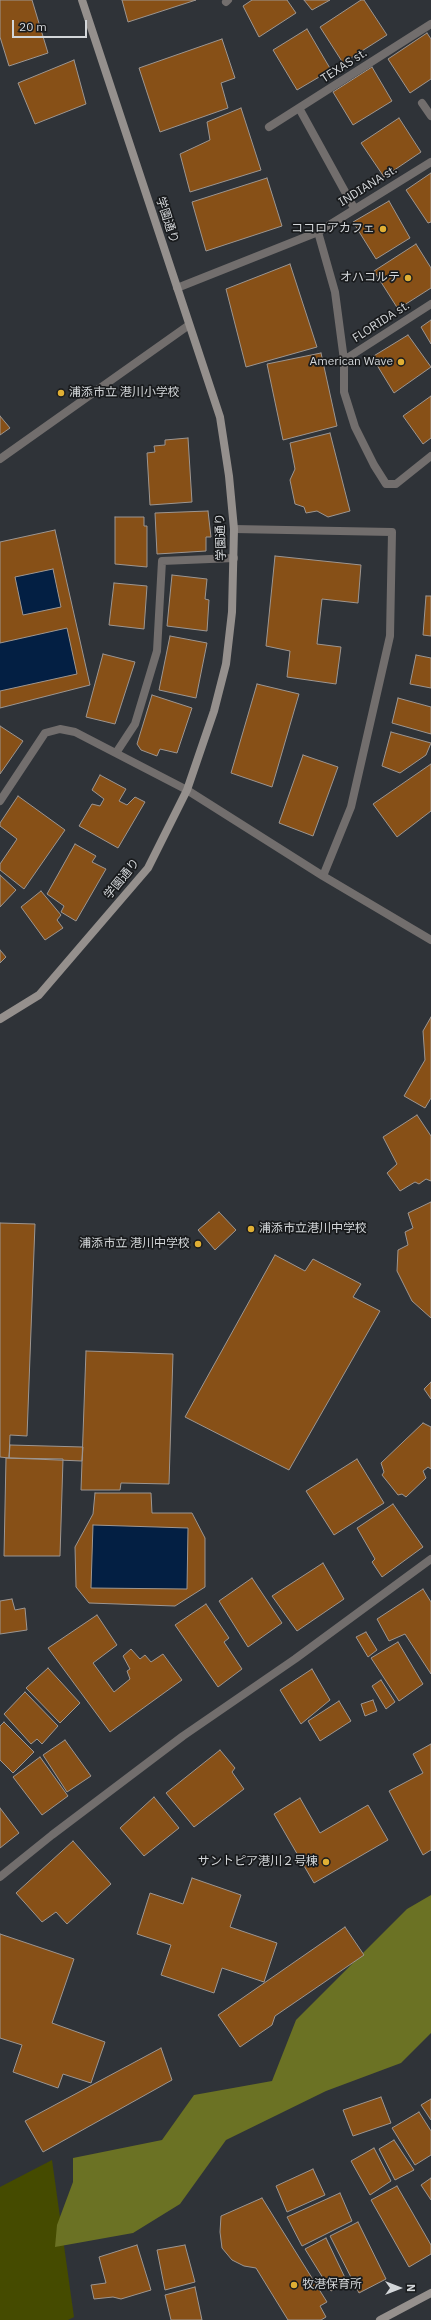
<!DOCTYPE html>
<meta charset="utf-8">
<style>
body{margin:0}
#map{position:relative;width:431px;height:2320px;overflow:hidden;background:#2f3338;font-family:"IBM Plex Sans",sans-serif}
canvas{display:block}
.north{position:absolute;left:379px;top:2268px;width:40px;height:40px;-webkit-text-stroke:3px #191b1d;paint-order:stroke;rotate:90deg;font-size:11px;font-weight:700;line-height:16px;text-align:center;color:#d3d6d9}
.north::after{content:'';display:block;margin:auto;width:14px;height:18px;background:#d3d6d9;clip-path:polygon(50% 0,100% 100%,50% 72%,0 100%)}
.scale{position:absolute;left:12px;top:20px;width:75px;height:18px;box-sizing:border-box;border:2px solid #d3d6d9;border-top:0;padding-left:5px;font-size:12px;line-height:14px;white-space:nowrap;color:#d3d6d9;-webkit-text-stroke:3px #191b1d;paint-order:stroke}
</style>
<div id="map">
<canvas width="431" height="2320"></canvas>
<div class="north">N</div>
<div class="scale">20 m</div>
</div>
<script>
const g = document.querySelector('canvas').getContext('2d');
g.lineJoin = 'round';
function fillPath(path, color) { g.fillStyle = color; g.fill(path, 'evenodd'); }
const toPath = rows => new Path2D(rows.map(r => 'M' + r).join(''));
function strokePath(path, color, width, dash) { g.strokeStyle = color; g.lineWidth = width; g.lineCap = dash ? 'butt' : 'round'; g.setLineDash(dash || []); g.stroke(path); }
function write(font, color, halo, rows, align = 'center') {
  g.font = font + ' "IBM Plex Sans","Noto Sans JP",sans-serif'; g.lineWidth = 3.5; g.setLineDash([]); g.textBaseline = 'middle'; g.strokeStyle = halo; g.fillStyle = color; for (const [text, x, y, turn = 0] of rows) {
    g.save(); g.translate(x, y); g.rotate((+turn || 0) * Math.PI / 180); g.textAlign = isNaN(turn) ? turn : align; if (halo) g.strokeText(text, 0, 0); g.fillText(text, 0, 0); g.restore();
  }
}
fillPath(toPath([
 [52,2160,74,2317,68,2320,0,2320,0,2187]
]), '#454b00');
fillPath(toPath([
 [431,1895,431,2033,401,2063,326,2091,226,2140,180,2204,133,2233,55,2247,57,2225,73,2182,73,2158,162,2140,194,2095,272,2081,296,2020,407,1909]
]), '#6b7224');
fillPath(toPath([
 [53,569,61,607,23,615,15,577],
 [67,628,77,674,0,691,0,643],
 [93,1525,188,1528,187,1589,91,1588]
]), '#031f43');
const building = toPath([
 [0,0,32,0,48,53,9,66,0,37,0,0],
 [122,0,196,0,128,22,122,0],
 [252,0,287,0,296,13,259,37,243,6,252,0],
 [304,0,330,0,312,10,304,0],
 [361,0,364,0,387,35,343,63,320,27,361,0],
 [307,29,331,70,297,90,273,50,307,29],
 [427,33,431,39,431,79,410,93,388,59,427,33],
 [222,39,235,78,221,83,228,108,160,132,139,68,222,39],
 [74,60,86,104,35,124,18,83,74,60],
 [372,67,392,101,353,125,333,92,372,67],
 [241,108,261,170,190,192,180,154,210,140,207,122,241,108],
 [399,118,421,152,384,177,361,143,399,118],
 [431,173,431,222,428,223,406,190,431,173],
 [267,178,282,226,206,251,192,202,267,178],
 [389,201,410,238,376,259,353,222,389,201],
 [416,244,431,268,431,288,398,309,374,271,416,244],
 [290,264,317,347,246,367,226,289,290,264],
 [431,320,431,344,421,327,431,320],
 [408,335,431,367,394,393,372,357,408,335],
 [321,353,337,426,283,440,267,364,321,353],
 [431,396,431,438,423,444,403,416,431,396],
 [0,416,10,428,0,435,0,416],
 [330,433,350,511,328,517,317,511,306,513,304,507,295,504,290,480,295,469,290,443,330,433],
 [188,438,192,502,150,505,147,453,155,452,154,446,165,445,165,440,188,438],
 [208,511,211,537,206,537,206,551,157,554,155,513,208,511],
 [115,517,144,517,144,526,147,526,147,567,115,564,115,517],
 [55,530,90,685,0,708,0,691,77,674,67,628,0,643,0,542,55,530],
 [53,569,61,607,23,615,15,577,53,569],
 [275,556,361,565,358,603,322,599,317,644,341,647,336,684,287,677,290,651,266,646,275,556],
 [172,575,207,579,205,599,209,600,207,631,167,626,172,575],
 [114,583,147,586,144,629,109,625,114,583],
 [426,596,431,596,431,636,423,635,426,596],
 [170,636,207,643,196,698,159,690,170,636],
 [103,654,135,662,115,724,86,717,103,654],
 [416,655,431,658,431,688,410,684,416,655],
 [257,684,299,694,272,787,231,773,257,684],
 [152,695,192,708,177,753,160,749,157,756,141,750,137,744,152,695],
 [398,698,431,707,431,734,392,723,398,698],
 [0,726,23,741,0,774,0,726],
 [391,732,431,743,426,755,400,773,382,766,391,732],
 [303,755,338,767,313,836,279,823,303,755],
 [431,764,431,811,397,837,373,804,431,764],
 [100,775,126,789,119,801,127,805,135,797,145,802,118,848,79,826,92,804,100,806,104,799,92,790,100,775],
 [18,796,65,830,24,889,0,870,0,864,17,839,0,826,0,823,18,796],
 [75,844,96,856,92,862,106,869,76,921,61,912,64,906,47,894,75,844],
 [0,875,16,890,0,907,0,875],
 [41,891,61,915,57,920,63,928,45,940,21,907,41,891],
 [0,950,6,957,0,963,0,950],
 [431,1017,431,1098,425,1108,404,1096,425,1060,423,1031,431,1017],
 [417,1115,431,1136,431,1181,426,1179,419,1184,415,1182,400,1191,387,1173,397,1164,383,1137,417,1115],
 [431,1202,431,1318,412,1301,397,1271,398,1250,408,1245,405,1232,413,1228,408,1213,431,1202],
 [219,1212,236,1230,215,1250,198,1230,219,1212],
 [0,1223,35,1224,27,1436,10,1435,9,1458,0,1457,0,1223],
 [275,1255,305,1271,313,1259,361,1284,353,1297,380,1311,289,1470,185,1417,275,1255],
 [86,1351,173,1354,169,1484,121,1483,120,1490,81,1490,86,1351],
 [431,1382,431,1399,424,1389,431,1382],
 [423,1423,431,1427,431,1469,428,1467,423,1471,426,1478,406,1497,402,1494,398,1495,382,1475,384,1472,381,1463,423,1423],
 [10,1445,83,1447,82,1461,9,1458,10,1445],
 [6,1458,63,1459,60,1556,4,1556,6,1458],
 [357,1459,384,1503,334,1535,306,1491,357,1459],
 [95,1493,151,1493,152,1513,192,1513,205,1538,205,1587,175,1606,89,1603,76,1587,75,1547,93,1514,95,1493],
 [93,1525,188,1528,187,1589,91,1588,93,1525],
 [393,1504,423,1547,382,1577,372,1562,375,1559,357,1528,393,1504],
 [323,1563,344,1599,297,1631,272,1596,323,1563],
 [252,1578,282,1623,248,1647,219,1601,252,1578],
 [423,1589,431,1602,431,1674,405,1634,389,1641,377,1619,423,1589],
 [12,1599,15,1610,25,1608,27,1630,0,1634,0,1601,12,1599],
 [206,1604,229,1638,224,1642,242,1669,218,1687,175,1625,206,1604],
 [97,1615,117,1645,93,1663,114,1692,130,1679,127,1671,130,1669,123,1656,131,1649,140,1659,145,1655,151,1662,163,1654,182,1680,110,1732,48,1648,97,1615],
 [366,1632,377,1650,368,1657,356,1637,366,1632],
 [398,1642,423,1684,399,1701,371,1658,398,1642],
 [48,1668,80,1703,60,1723,26,1688,48,1668],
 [312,1669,330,1700,301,1724,280,1690,312,1669],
 [381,1680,395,1702,386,1709,372,1686,381,1680],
 [25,1692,58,1726,42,1744,37,1739,31,1744,4,1714,25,1692],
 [373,1700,377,1711,365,1716,361,1704,373,1700],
 [339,1701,351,1721,320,1741,308,1721,339,1701],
 [4,1722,34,1752,13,1773,0,1760,0,1726,4,1722],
 [65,1740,91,1776,67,1792,43,1755,65,1740],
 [431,1744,431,1850,423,1855,389,1791,423,1773,413,1754,431,1744],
 [220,1750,235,1768,232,1772,244,1789,194,1827,166,1793,220,1750],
 [40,1757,68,1796,42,1815,13,1777,40,1757],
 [154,1797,179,1828,144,1856,120,1828,154,1797],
 [300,1798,320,1833,368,1805,388,1840,314,1883,274,1814,300,1798],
 [0,1808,19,1833,0,1848,0,1808],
 [73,1841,111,1884,67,1924,56,1912,42,1922,16,1893,73,1841],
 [192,1878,241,1895,230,1927,277,1943,264,1982,222,1968,214,1993,161,1975,171,1945,137,1934,150,1893,183,1904,192,1878],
 [345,1927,364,1955,275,2016,272,2025,240,2047,218,2015,345,1927],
 [0,1934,74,1959,52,2023,105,2042,91,2083,63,2074,58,2088,13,2072,22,2045,0,2038,0,1934],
 [161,2048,172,2080,43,2152,25,2121,161,2048],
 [381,2097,391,2123,353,2136,343,2110,381,2097],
 [431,2099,431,2120,421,2105,431,2099],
 [419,2112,431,2131,431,2155,415,2165,392,2128,419,2112],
 [394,2140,414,2170,395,2180,379,2149,394,2140],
 [374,2148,391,2181,370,2195,351,2161,374,2148],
 [313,2169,325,2195,287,2212,276,2186,313,2169],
 [431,2178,431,2200,421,2185,431,2178],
 [397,2186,431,2245,431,2254,409,2267,371,2200,397,2186],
 [340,2193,352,2221,302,2246,287,2217,340,2193],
 [262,2198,327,2302,320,2306,326,2317,321,2320,288,2320,256,2268,244,2266,232,2260,222,2248,220,2232,221,2216,262,2198],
 [358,2222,386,2279,359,2293,330,2236,358,2222],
 [326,2238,347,2282,331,2291,305,2249,326,2238],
 [137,2245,151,2290,121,2299,113,2297,94,2299,91,2285,106,2283,99,2257,137,2245],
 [185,2245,195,2282,165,2290,157,2250,185,2245],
 [195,2287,202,2320,171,2320,165,2295,195,2287]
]);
fillPath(building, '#875017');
strokePath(building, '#9d9691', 1);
strokePath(toPath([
 [226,2,228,0],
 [422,103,431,116],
 [299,108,354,208],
 [269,127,431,24],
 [431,162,318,232,335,292,344,360,344,392,355,427,374,465,386,484,396,484,431,456],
 [344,360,431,304],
 [0,459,189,325]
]), '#726e6d', 8);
strokePath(toPath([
 [177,288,318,232],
 [234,529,392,532,390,636,351,807,323,876],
 [116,753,135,724,157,651,162,561,234,558],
 [0,801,45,733,60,729,75,732,187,790,323,876,431,940],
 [0,1877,52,1835,183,1736,295,1659,431,1559]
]), '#726e6d', 8);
strokePath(toPath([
 [0,1019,39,995,148,868,187,790,214,711,226,664,232,612,234,529,229,476,220,417,82,0],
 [380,2320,431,2293]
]), '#95908d', 8);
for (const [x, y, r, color] of [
 [383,229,4,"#e0af34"],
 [408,278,4,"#e0af34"],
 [401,362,4,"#e0af34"],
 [61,393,4,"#e0af34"],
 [251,1229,4,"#e0af34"],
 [198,1244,4,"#e0af34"],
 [326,1862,4,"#e0af34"],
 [294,2285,4,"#e0af34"]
]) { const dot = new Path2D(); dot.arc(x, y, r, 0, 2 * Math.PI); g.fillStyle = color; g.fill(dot); strokePath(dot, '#191b1d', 1.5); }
write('12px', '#d3d6d9', '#191b1d', [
 ["TEXAS st.",344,66,-33],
 ["INDIANA st.",368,186,-32],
 ["学園通り",167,220,72],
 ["FLORIDA st.",381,322,-33],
 ["学園通り",221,537,-92],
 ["学園通り",122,879,-51]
]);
write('12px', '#d3d6d9', '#191b1d', [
 ["ココロアカフェ",375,229],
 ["オハコルテ",400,278],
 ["American Wave",393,362],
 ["浦添市立 港川小学校",69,393,"left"],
 ["浦添市立港川中学校",259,1229,"left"],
 ["浦添市立 港川中学校",190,1244],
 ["サントピア港川２号棟",318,1862],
 ["牧港保育所",302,2285,"left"]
], 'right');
</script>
